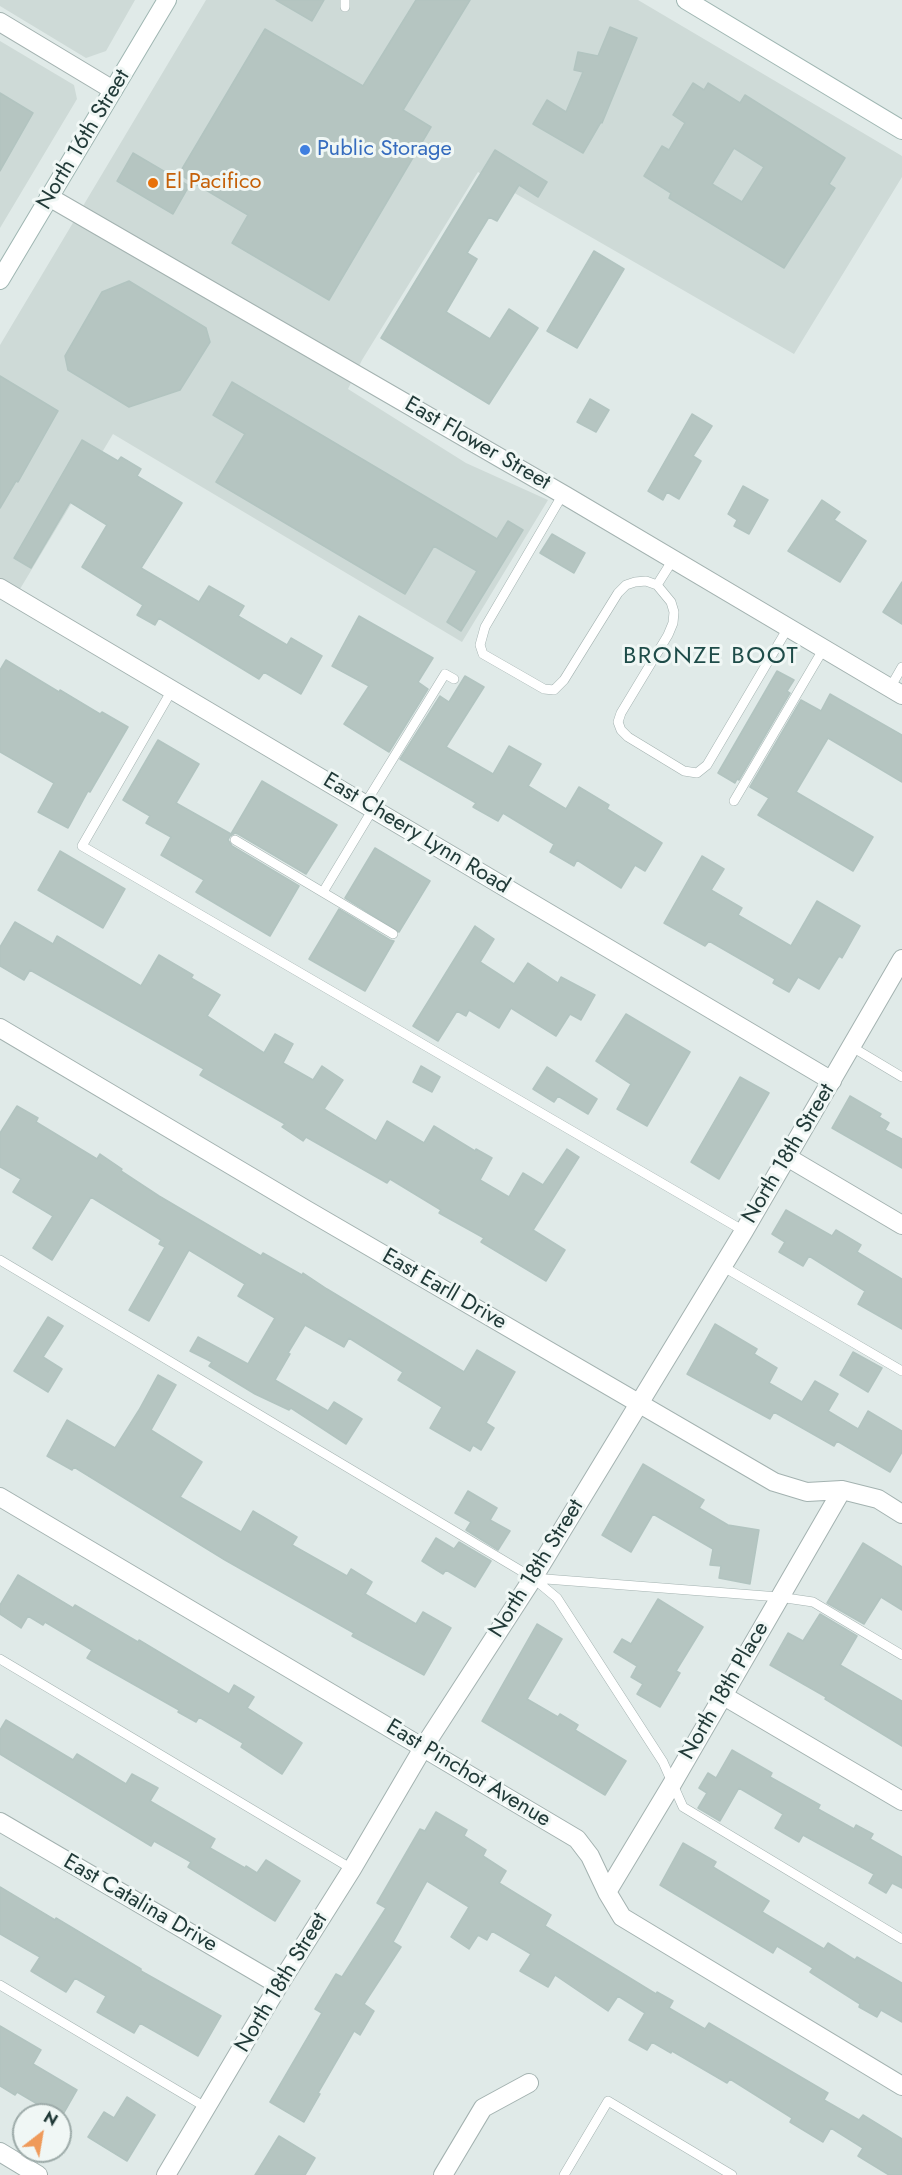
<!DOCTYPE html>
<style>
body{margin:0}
#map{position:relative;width:902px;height:2175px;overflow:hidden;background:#e0eae8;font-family:Jost,sans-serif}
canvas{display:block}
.north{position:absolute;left:12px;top:2103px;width:60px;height:60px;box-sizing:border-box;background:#f0f7f5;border:2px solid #9daba9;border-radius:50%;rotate:31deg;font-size:16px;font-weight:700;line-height:24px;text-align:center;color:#213a38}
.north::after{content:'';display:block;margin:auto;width:21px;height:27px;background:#ef9a5a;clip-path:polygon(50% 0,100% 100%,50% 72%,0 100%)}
</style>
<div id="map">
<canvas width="902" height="2175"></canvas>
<div class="north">N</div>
</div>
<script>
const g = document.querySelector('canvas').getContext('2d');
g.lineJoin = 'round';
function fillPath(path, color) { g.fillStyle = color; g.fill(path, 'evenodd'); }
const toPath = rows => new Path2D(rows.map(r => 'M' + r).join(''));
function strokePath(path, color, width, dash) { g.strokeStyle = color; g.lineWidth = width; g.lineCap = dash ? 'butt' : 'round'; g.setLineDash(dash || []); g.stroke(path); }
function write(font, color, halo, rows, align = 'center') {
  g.font = font + ' Jost,sans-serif'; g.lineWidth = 6; g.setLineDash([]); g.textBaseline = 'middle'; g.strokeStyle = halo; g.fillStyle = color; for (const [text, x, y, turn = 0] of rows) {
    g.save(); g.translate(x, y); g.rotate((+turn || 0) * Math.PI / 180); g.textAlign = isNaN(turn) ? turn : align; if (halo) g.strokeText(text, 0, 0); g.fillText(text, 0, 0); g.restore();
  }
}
fillPath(toPath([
 [0,0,135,0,106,51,86,58,0,6],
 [206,0,638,0,902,156,902,177,794,354,478,172,362,360,348,389,466,463,548,500,462,642,113,434,17,594,0,584,0,345],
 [0,41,74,85,77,99,0,228]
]), '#cedad7');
const building = toPath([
 [276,0,324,0,312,21,276,0],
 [416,0,470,0,403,110,431,127,329,300,232,243,248,215,179,174,265,29,363,86,416,0],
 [610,27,637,38,602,123,601,122,583,153,533,124,547,100,566,112,583,72,574,70,578,52,598,56,610,27],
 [693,83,704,90,708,83,740,103,745,95,845,158,829,184,835,188,784,268,669,198,671,193,644,176,662,146,669,150,685,123,673,115,693,83],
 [734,148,764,167,742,202,712,184,734,148],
 [0,93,33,113,0,171,0,93],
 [495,150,547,182,538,197,519,185,497,221,489,217,467,253,477,259,446,312,490,339,509,309,538,328,489,404,381,338,495,150],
 [133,153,189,186,173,214,117,181,133,153],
 [594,251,624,269,577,348,547,331,594,251],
 [129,281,206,328,210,342,180,390,129,407,68,370,65,356,102,292,129,281],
 [0,376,58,411,18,482,16,481,0,508,0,376],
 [232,382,497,539,508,521,523,530,461,631,447,622,477,571,434,546,405,594,216,482,245,434,213,415,232,382],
 [590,399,609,410,596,432,577,422,590,399],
 [692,414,712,426,693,456,701,461,679,499,667,492,663,500,648,491,692,414],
 [82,440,118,461,121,457,141,469,137,476,182,503,141,568,199,602,209,586,244,606,238,616,287,645,291,638,322,656,301,694,264,672,259,679,159,618,155,625,137,615,143,605,82,567,107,525,70,502,31,568,14,558,82,440],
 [743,486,768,500,749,534,734,526,737,520,728,514,743,486],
 [822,500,840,512,834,520,866,541,840,582,788,551,822,500],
 [552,534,585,553,574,573,540,553,552,534],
 [902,582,902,624,883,612,902,582],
 [359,616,433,658,418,682,428,689,389,752,344,724,369,686,332,666,359,616],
 [6,660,59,692,60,690,100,714,102,712,128,727,90,792,88,791,68,828,38,812,54,783,0,752,0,670,6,660],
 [777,671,794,680,787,691,790,693,739,780,737,779,735,783,718,773,777,671],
 [465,676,484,687,446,747,493,774,509,746,541,764,528,786,566,809,579,787,609,805,607,809,662,843,645,871,635,865,621,888,577,860,574,866,550,852,554,844,503,813,498,821,473,807,476,803,400,759,440,696,449,702,465,676],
 [830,694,902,735,902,782,828,738,796,792,873,837,853,871,758,815,769,798,750,787,801,700,821,711,830,694],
 [158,740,199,764,176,803,231,834,262,781,337,825,306,874,238,834,235,833,230,836,228,840,232,846,299,886,270,936,196,892,204,880,161,855,171,837,146,823,150,816,123,800,158,740],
 [375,848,430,881,399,932,345,898,375,848],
 [60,851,125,889,103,928,38,890,60,851],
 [702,856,724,869,711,890,742,908,738,915,791,946,817,901,860,926,842,958,839,956,819,989,798,977,789,992,773,983,775,979,709,941,705,946,664,923,702,856],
 [339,909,390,940,394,941,365,991,309,959,339,909],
 [15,922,53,944,57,936,141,986,159,955,193,975,191,978,220,995,207,1016,264,1053,275,1034,293,1044,283,1063,313,1080,322,1066,343,1080,324,1109,376,1141,387,1121,424,1143,434,1126,475,1151,476,1149,492,1158,480,1180,509,1197,523,1173,543,1185,567,1149,579,1157,533,1230,565,1250,546,1281,481,1242,484,1238,439,1213,441,1210,390,1179,387,1183,306,1137,303,1141,282,1127,285,1124,200,1075,204,1069,155,1041,30,970,24,980,0,966,0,947,15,922],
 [475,926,494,939,480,962,514,984,528,963,558,983,561,977,595,995,581,1020,570,1014,556,1036,511,1008,499,1028,469,1010,466,1016,457,1011,438,1041,413,1026,475,926],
 [626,1014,690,1052,647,1126,617,1109,631,1084,596,1061,626,1014],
 [421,1066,440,1077,432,1092,413,1082,421,1066],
 [547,1067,597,1099,588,1114,558,1096,554,1102,533,1089,547,1067],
 [740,1077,769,1093,719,1179,691,1162,740,1077],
 [850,1096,881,1114,879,1117,889,1123,885,1130,902,1139,902,1168,832,1128,850,1096],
 [17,1106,38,1118,36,1122,97,1159,100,1154,122,1169,121,1171,159,1196,261,1256,263,1253,302,1275,303,1273,327,1289,464,1372,477,1350,515,1372,486,1423,494,1428,481,1450,473,1445,470,1451,430,1428,442,1407,398,1380,403,1372,349,1338,344,1347,305,1325,288,1353,290,1354,275,1380,328,1411,334,1402,362,1419,346,1444,291,1408,289,1410,255,1394,209,1366,212,1362,190,1351,198,1337,248,1364,275,1318,238,1296,245,1284,189,1250,149,1321,129,1310,165,1247,159,1244,161,1240,91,1197,52,1260,33,1248,53,1216,13,1192,21,1179,0,1167,0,1133,17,1106],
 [786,1210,832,1236,836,1230,861,1245,857,1252,902,1279,902,1329,858,1304,865,1291,809,1256,803,1266,779,1252,785,1242,772,1234,786,1210],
 [48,1317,63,1326,43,1357,62,1369,48,1392,14,1371,48,1317],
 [715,1324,757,1349,754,1354,777,1368,769,1383,802,1402,815,1381,838,1394,828,1411,858,1429,868,1411,902,1431,902,1452,890,1472,837,1441,834,1446,774,1412,770,1419,687,1374,715,1324],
 [853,1352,882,1368,868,1392,840,1375,853,1352],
 [158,1375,176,1385,151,1430,202,1462,180,1497,241,1532,253,1511,297,1537,292,1545,347,1576,351,1569,372,1582,365,1594,416,1624,423,1612,451,1628,424,1675,352,1636,354,1633,225,1560,74,1467,72,1470,47,1456,67,1420,115,1448,139,1410,158,1375],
 [643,1464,704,1500,699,1508,728,1525,759,1530,750,1584,719,1578,721,1566,710,1565,713,1549,653,1514,631,1552,602,1535,643,1464],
 [468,1491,497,1508,490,1520,510,1531,498,1550,466,1530,471,1522,455,1513,468,1491],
 [436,1538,454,1549,459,1542,491,1561,475,1587,446,1570,443,1574,422,1561,436,1538],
 [863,1543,902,1567,902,1610,881,1597,864,1624,827,1603,863,1543],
 [18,1575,73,1608,75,1605,138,1642,139,1640,229,1694,234,1685,254,1697,247,1708,302,1743,282,1774,241,1747,243,1743,199,1717,196,1722,178,1712,179,1710,87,1658,92,1650,45,1622,43,1625,28,1616,21,1628,0,1614,0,1605,18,1575],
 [658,1599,703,1627,676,1671,680,1673,660,1707,637,1694,643,1684,631,1677,637,1666,614,1652,622,1639,631,1644,658,1599],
 [820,1614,857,1636,840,1665,902,1701,902,1746,825,1699,826,1697,770,1665,788,1633,803,1641,820,1614],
 [537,1624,562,1639,527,1699,558,1717,560,1714,578,1725,575,1730,626,1761,605,1795,482,1721,537,1624],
 [6,1720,73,1760,77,1754,126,1784,132,1774,158,1788,150,1801,215,1839,210,1848,245,1868,246,1866,257,1873,266,1860,300,1881,275,1921,188,1867,191,1862,154,1841,151,1846,0,1754,0,1730,6,1720],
 [732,1750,772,1773,770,1777,820,1805,818,1809,854,1829,856,1825,873,1834,870,1839,902,1857,902,1888,892,1883,886,1893,869,1883,874,1874,803,1835,799,1842,775,1828,783,1814,739,1788,720,1821,698,1808,707,1793,699,1788,708,1773,716,1778,732,1750],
 [436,1812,467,1830,464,1836,486,1850,483,1856,506,1871,499,1883,551,1915,545,1926,656,1994,657,1992,673,2001,669,2008,705,2029,709,2023,828,2093,824,2100,859,2120,863,2115,902,2139,902,2175,889,2175,858,2156,863,2148,831,2128,823,2142,790,2122,792,2118,730,2079,727,2083,672,2051,671,2053,652,2042,647,2050,629,2040,645,2013,618,1996,608,2011,555,1975,548,1987,520,1971,531,1954,492,1931,487,1940,478,1935,469,1949,451,1937,469,1907,427,1881,393,1942,401,1947,364,2004,374,2011,360,2035,354,2031,318,2093,320,2094,304,2122,270,2102,322,2013,315,2009,336,1974,342,1977,386,1908,377,1903,420,1829,425,1831,436,1812],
 [683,1843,716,1862,713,1867,769,1901,762,1912,824,1949,828,1943,855,1960,857,1957,902,1983,902,2022,881,2010,877,2017,859,2007,860,2004,810,1972,813,1968,777,1946,773,1953,660,1885,683,1843],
 [0,1887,55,1920,56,1918,141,1969,141,1971,221,2016,198,2056,140,2023,134,2033,97,2012,106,1996,75,1978,66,1992,31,1971,40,1957,0,1934,0,1887],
 [0,2026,41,2050,33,2064,77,2090,61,2118,60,2115,56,2115,17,2092,15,2095,0,2086,0,2026],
 [127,2097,155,2115,127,2161,88,2137,104,2112,114,2118,127,2097],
 [279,2136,315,2158,305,2175,255,2175,279,2136]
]);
fillPath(building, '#b5c5c1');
strokePath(building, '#b2c4c0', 1.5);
const service = toPath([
 [345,7,345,0],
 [563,494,485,627,480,645,483,654,544,689,554,690,564,680,618,593,626,585,635,582,646,581,657,585,671,602,674,612,673,623,668,635,621,713,618,722,621,730,628,737,684,771,697,773,707,765,789,626],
 [657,585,674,558],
 [890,688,902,667],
 [172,690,82,846,744,1231],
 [734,801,824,648],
 [365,804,445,674,454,679],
 [235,840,393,934],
 [323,892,373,809],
 [852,1047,902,1077],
 [0,1260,533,1578],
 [722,1266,902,1371],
 [902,1655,813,1602,779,1597,533,1578,557,1598,663,1762,683,1807,902,1939],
 [0,1659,352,1869],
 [0,1985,207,2108],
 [564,2175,608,2101,732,2175]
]);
const minor = toPath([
 [0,22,113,90],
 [49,197,566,496,902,695],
 [0,588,832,1081],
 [0,1028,305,1209,774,1482,807,1492,842,1490,878,1499,902,1514],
 [787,1157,902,1225],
 [0,1497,577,1839,590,1856,607,1892,622,1917,902,2086],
 [722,1695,902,1801],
 [0,1822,279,1985],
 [607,1892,672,1784,842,1490],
 [0,2152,38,2175],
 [443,2175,483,2108,529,2083]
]);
const tertiary = toPath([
 [166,2175,279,1985,352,1869,423,1748,533,1578,744,1231,902,959]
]);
const secondary = toPath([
 [686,0,902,130],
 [0,280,167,0]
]);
strokePath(service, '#a3b2b0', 10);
strokePath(minor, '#a3b2b0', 20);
strokePath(tertiary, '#a3b2b0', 20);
strokePath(secondary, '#9fb6b2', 20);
strokePath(service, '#fff', 9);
strokePath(minor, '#fff', 18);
strokePath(tertiary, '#fff', 18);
strokePath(secondary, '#fff', 18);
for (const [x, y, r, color] of [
 [305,150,6,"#3f7fe0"],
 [153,183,6,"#e8710a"]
]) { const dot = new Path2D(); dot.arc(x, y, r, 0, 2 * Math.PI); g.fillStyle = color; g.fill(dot); strokePath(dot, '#f0f7f5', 2); }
write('22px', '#213a38', '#f0f7f5', [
 ["North 16th Street",84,140,-59],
 ["East Flower Street",477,444,30],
 ["East Cheery Lynn Road",416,834,31],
 ["North 18th Street",789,1154,-59],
 ["East Earll Drive",444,1290,30],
 ["North 18th Street",537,1569,-58],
 ["North 18th Place",725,1691,-60],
 ["East Pinchot Avenue",468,1774,31],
 ["East Catalina Drive",140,1904,30],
 ["North 18th Street",282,1983,-59]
]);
write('22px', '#366cbe', '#f0f7f5', [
 ["Public Storage",317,150]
], 'left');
write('22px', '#c56008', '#f0f7f5', [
 ["El Pacifico",165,183]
], 'left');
g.letterSpacing = '1.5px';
write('24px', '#1e4c49', '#f0f7f5', [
 ["BRONZE BOOT",711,657]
]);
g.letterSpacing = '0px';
</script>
